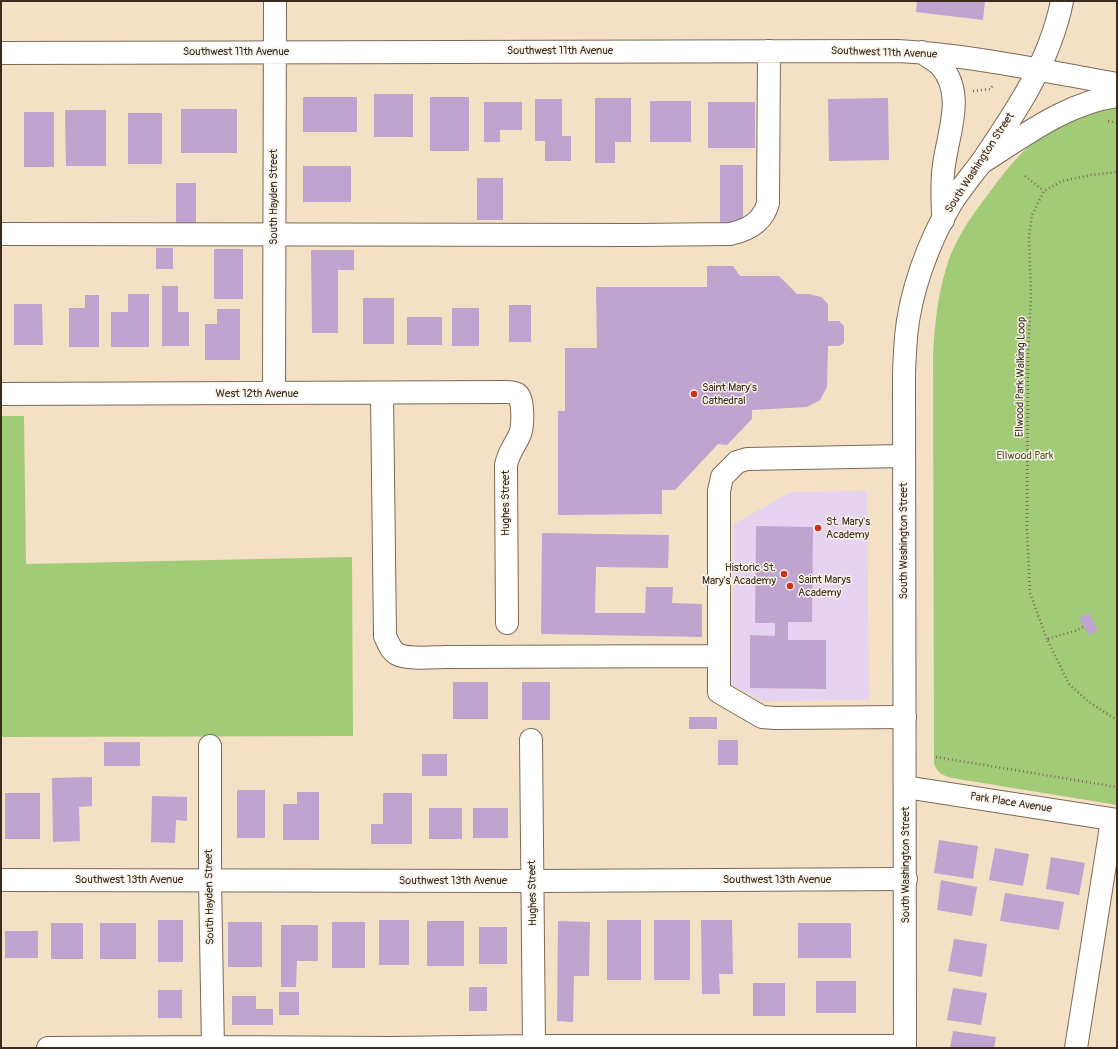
<!DOCTYPE html>
<style>
body{margin:0}
#map{position:relative;width:1118px;height:1049px;overflow:hidden;background:#f4e0c4;font-family:Pangolin,sans-serif}
canvas{display:block}
.frame{position:absolute;inset:0;border:2px solid #3b2a1e;pointer-events:none}
</style>
<div id="map">
<canvas width="1118" height="1049"></canvas>
<div class="frame"></div>
</div>
<script>
const ctx = document.querySelector('canvas').getContext('2d');
ctx.lineJoin = 'round';
function paint(path, color) {
  ctx.fillStyle = color;
  ctx.fill(path, 'evenodd');
}
function strokePath(path, color, width, dash) {
  ctx.strokeStyle = color;
  ctx.lineWidth = width;
  ctx.lineCap = dash ? 'butt' : 'round';
  ctx.setLineDash(dash || []);
  ctx.stroke(path);
}
function drawText(font, color, halo, rows, align = 'center') {
  ctx.font = font + ' Pangolin,sans-serif';
  ctx.lineWidth = 3;
  ctx.setLineDash([]);
  ctx.textBaseline = 'middle';
  ctx.strokeStyle = halo;
  ctx.fillStyle = color;
  for (const [text, x, y, turn = 0] of rows) {
    ctx.save();
    ctx.translate(x, y);
    ctx.rotate((+turn || 0) * Math.PI / 180);
    ctx.textAlign = isNaN(turn) ? turn : align;
    if (halo) ctx.strokeText(text, 0, 0);
    ctx.fillText(text, 0, 0);
    ctx.restore();
  }
}
const built = new Path2D(`
 M867,491L869,700L762,701L732,685L734,524L791,492Z`);
const green = new Path2D(`
 M1117,107V805L952,778C942,775 937,773 934,763L933,355C935,320 938,292 949,259C957,237 972,215 986,197C998,181 1010,164 1025,150C1050,127 1084,111 1117,107Z
 M1,416H24L26,564L352,557L353,736L1,737Z`);
const building = new Path2D(`
 M917,1H985L983,20L916,12Z
 M374,94H413V137H374Z
 M303,97H357V132H303Z
 M430,97H469V151H430Z
 M595,98H631V142H615V163H595Z
 M888,98L889,160L829,161L828,99Z
 M535,99H562V136H571V161H545V141H535Z
 M650,101H691V142H650Z
 M484,102H522V130H500V142H484Z
 M708,102H755V148H708Z
 M181,109H237V153H181Z
 M65,110H106V166H66Z
 M24,112H54V167H24Z
 M128,113H162V164H128Z
 M720,165H743V223H720Z
 M303,166H351V202H303Z
 M477,178H503V220H477Z
 M176,183H196V224H176Z
 M156,248H173V269H156Z
 M214,249H243V299H214Z
 M311,250H354V270H338V333H312Z
 M707,266H733L740,276H779L797,294H809L821,297L828,304V321H839L844,326V343L839,346H828L827,387L820,400L807,407L752,410V419L727,445L718,444L675,490H662V514L558,515V411H565V348H597L596,287H707Z
 M162,286H178V312H189V346H162Z
 M128,294H149V347H111V312H128Z
 M85,295H99V347H69V308H85Z
 M363,298H394V344H363Z
 M14,304H42L43,345H14Z
 M509,305H531V342H509Z
 M452,308H479V346H452Z
 M217,309H240V360H205V324H217Z
 M407,317H442V345H407Z
 M756,526L813,527L812,622H788V640H826V689L750,688V635L775,636V623H755Z
 M542,533L669,535L668,568L596,567L595,613H645L646,587H673L672,603L702,604V637L541,634Z
 M1089,613L1098,631L1088,635L1079,618Z
 M453,682H488V719H453Z
 M522,682H550V720H522Z
 M689,717H717V729H689Z
 M718,740H738V765H718Z
 M104,742H140V766H104Z
 M422,754H447V776H422Z
 M92,777V806L79,807L80,841L53,842L52,778Z
 M237,790H265V838H237Z
 M297,792H319V840H283V804H297Z
 M5,793H40V839H5Z
 M383,793H412V844H371V824H383Z
 M152,796L187,797V821L176,820L175,843L151,842Z
 M429,808H462V839H429Z
 M473,808H508V838H473Z
 M939,840L978,846L973,879L934,873Z
 M995,848L1029,854L1023,886L989,880Z
 M1051,857L1085,863L1079,895L1046,889Z
 M941,880L977,887L972,916L937,910Z
 M1005,893L1064,902L1059,930L1000,921Z
 M158,920H183V962H158Z
 M379,920H409V965H379Z
 M607,920H641V980H607Z
 M654,920H690V980H654Z
 M701,920H732L733,974H719L720,994H702Z
 M427,921H464V966H427Z
 M558,921L590,922L589,976H574L573,1022L557,1021Z
 M228,922H262V967H228Z
 M332,922H365V968H332Z
 M51,923H83V959H51Z
 M100,923H136V959H100Z
 M798,923H851V958H798Z
 M281,925H318V961H297L296,987H281Z
 M479,927H507V964H479Z
 M5,931H38V958H5Z
 M954,939L987,944L982,977L948,971Z
 M816,981H856V1013H816Z
 M753,983H785V1016H753Z
 M469,987H487V1011H469Z
 M953,988L987,993L981,1025L947,1020Z
 M158,990H182V1018H158Z
 M279,992H299V1015H279Z
 M232,996H256V1009H273V1025H232Z
 M953,1031L996,1037L994,1048H950Z`);
const path = new Path2D(`
 M973,91L991,89L993,84
 M1108,121L1117,123
 M1025,176L1044,191
 M1083,627L1075,631L1047,639L1069,684L1089,702L1117,720
 M1047,639L1030,593L1027,530L1028,351L1031,297L1029,236L1032,215L1044,191L1062,181L1091,175L1117,172
 M936,757L1117,787`);
const minor = new Path2D(`
 M922,52C928,57 935,60 940,65C966,93 948,133 944,165C941,183 943,202 943,220
 M1,53L898,51C972,55 1044,71 1117,84
 M981,163C1024,136 1066,103 1117,96
 M1,234L636,235L730,234C749,230 763,222 768,203L769,51
 M274,393L275,1
 M1,394L505,392C509,392 514,392 517,394C524,398 523,427 520,434C515,446 509,451 506,465L507,623
 M382,394L385,636C388,642 390,650 397,654C408,660 434,657 447,657L719,656
 M904,456L747,459L737,462L722,477L719,491V692L762,717L775,718L905,717
 M531,740L534,1046
 M210,746V880L213,1048
 M905,787L1117,820
 M1,880L533,881L906,879
 M48,1048L213,1047L392,1048L534,1046H905
 M1076,1048L1112,820`);
const major = new Path2D(`
 M905,1048L904,379C904,365 905,351 906,337C910,291 929,241 952,202C961,188 971,176 981,163C1015,113 1050,62 1062,1`);
const markers = [
 [694,394,4,"#c8321e"],
 [818,528,4,"#c8321e"],
 [784,574,4,"#c8321e"],
 [790,586,4,"#c8321e"]
];
const streetNames = [
 ["Southwest 11th Avenue",560,51],
 ["Southwest 11th Avenue",236,52],
 ["Southwest 11th Avenue",884,53,2],
 ["South Washington Street",980,163,-57],
 ["South Hayden Street",274,197,-90],
 ["Ellwood Park Walking Loop",1021,377,-89],
 ["West 12th Avenue",257,394],
 ["Hughes Street",506,503,-90],
 ["South Washington Street",904,541,-90],
 ["Park Place Avenue",1011,803,9],
 ["South Washington Street",906,865,-90],
 ["Southwest 13th Avenue",129,880],
 ["Southwest 13th Avenue",777,880],
 ["Southwest 13th Avenue",453,881],
 ["Hughes Street",533,893,-91],
 ["South Hayden Street",210,897,-91]
];
const poiNames = [
 ["Saint Mary's",702,388],
 ["Cathedral",702,401],
 ["St. Mary's",826,522],
 ["Academy",826,535],
 ["Historic St.",776,568,"right"],
 ["Mary's Academy",776,581,"right"],
 ["Saint Marys",798,580],
 ["Academy",798,593]
];
const parkNames = [
 ["Ellwood Park",1025,456]
];
paint(built, '#e5d3f1');
paint(green, '#a1cb77');
paint(building, '#bea4cf');
strokePath(minor, '#7c6a58', 24);
strokePath(major, '#7c6a58', 24);
strokePath(path, '#7c6a58', 2.5, [1, 3]);
strokePath(minor, '#fff', 22);
strokePath(major, '#fff', 22);
for (const [x, y, r, color] of markers) {
  const dot = new Path2D();
  dot.arc(x, y, r, 0, 2 * Math.PI);
  ctx.fillStyle = color;
  ctx.fill(dot);
  strokePath(dot, '#f7f3e8', 1.5);
}
drawText('11px', '#3b2a1e', '#f7f3e8', streetNames);
drawText('11px', '#3b2a1e', '#f7f3e8', poiNames, 'left');
drawText('11px', '#545234', '#f7f3e8', parkNames);
</script>
